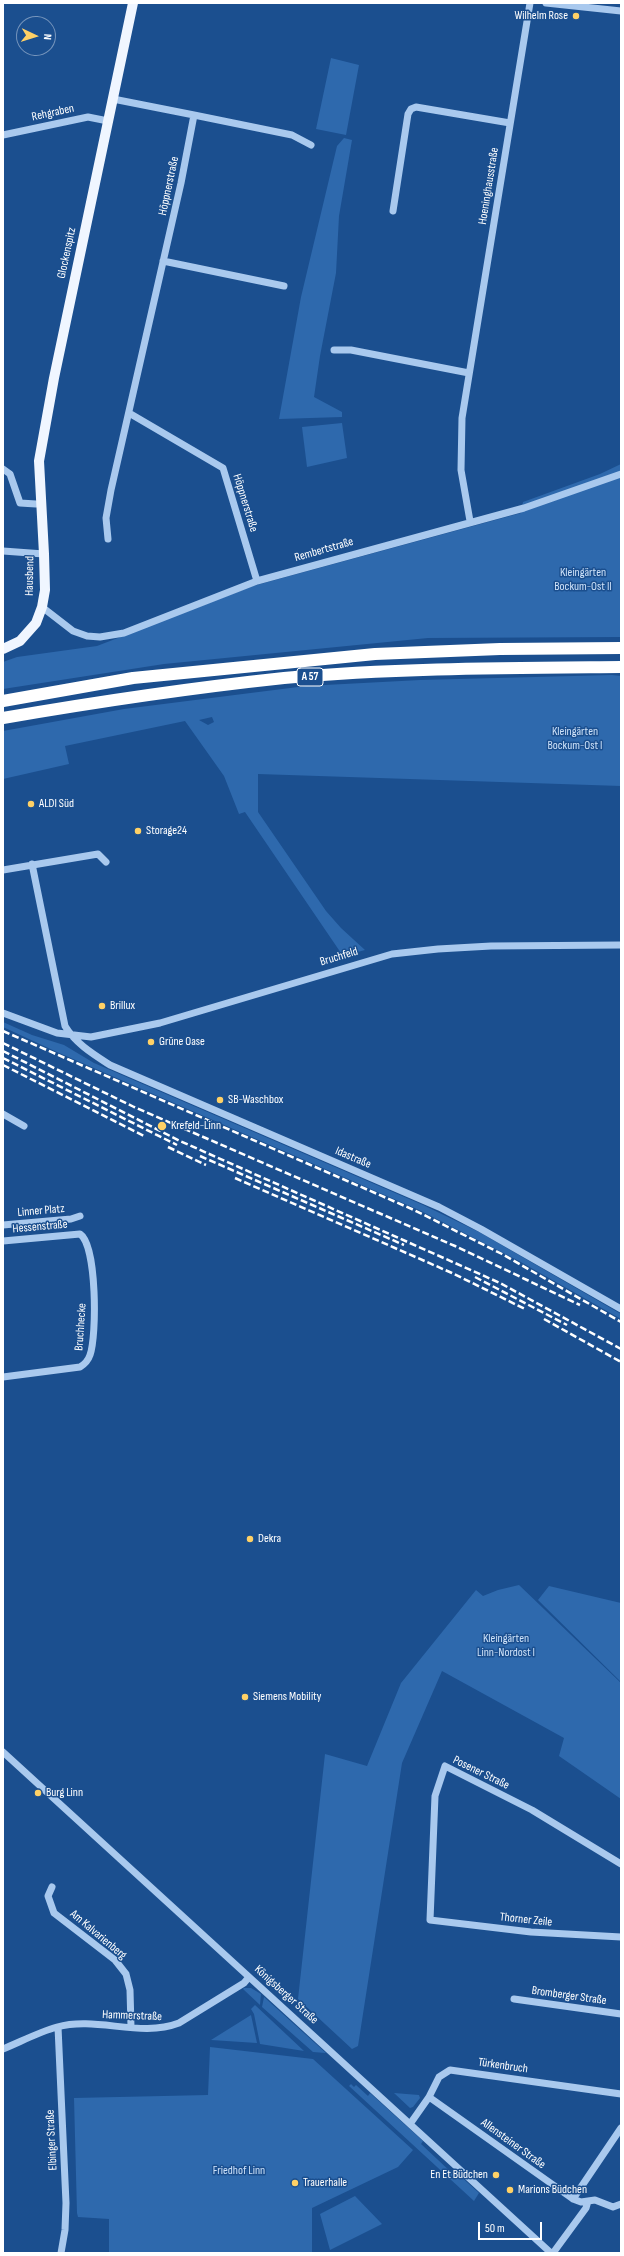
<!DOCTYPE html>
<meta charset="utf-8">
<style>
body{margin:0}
#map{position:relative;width:624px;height:2256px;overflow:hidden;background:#1b4f8f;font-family:"Sofia Sans Condensed",sans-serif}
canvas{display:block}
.frame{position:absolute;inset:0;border:4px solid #fff;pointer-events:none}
.north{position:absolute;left:16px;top:16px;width:40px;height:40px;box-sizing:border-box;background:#1b4f8f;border:1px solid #7695bc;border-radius:50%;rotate:94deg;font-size:11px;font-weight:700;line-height:16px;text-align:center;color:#fff}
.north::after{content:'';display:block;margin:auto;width:14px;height:18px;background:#ffd166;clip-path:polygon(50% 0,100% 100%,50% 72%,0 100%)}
.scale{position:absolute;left:478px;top:2222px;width:64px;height:18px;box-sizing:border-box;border:2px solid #fff;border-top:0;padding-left:5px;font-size:12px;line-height:14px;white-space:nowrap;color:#fff;-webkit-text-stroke:3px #1b4f8f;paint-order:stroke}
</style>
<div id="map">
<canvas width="624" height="2256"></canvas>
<div class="frame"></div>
<div class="north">N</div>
<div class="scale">50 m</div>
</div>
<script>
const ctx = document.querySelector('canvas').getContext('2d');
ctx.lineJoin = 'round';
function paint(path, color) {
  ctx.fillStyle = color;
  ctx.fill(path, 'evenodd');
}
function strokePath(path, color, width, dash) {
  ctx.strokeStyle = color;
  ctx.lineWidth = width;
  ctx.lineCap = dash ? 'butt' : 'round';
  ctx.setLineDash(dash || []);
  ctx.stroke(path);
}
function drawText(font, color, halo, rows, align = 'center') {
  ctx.font = font + ' "Sofia Sans Condensed",sans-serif';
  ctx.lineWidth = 3;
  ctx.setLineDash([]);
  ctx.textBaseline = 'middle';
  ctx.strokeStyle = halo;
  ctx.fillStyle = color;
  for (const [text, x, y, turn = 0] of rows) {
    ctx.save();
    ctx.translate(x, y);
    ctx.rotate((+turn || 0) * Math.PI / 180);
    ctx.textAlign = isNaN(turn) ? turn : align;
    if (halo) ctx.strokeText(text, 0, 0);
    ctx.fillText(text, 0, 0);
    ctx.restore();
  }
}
const green = new Path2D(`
 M331,58L359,65L346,135L316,129Z
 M344,138L352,140L339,216L336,273L320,356L314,397L342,412V417L279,419L301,297L337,146Z
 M342,423L347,458L307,467L302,427Z
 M621,464V637L428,638L164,664L3,689V662L17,657L97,646L253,586L521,513L523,502L600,474Z
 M612,675L621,676V786L258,774V812L326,911L341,928L365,950L343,956L245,812L239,814L224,776L185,721L65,746L69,764L3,779V731L124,709L306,686L420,680ZM212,717L214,722L208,725L199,720Z
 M3,1022L32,1035L64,1045L94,1063L423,1205L479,1232L621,1314V1319L519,1261L419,1210L57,1052L3,1027Z
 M519,1585L621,1683V1799L559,1756L564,1738L442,1671L402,1763L358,2046L352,2049L298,1999L325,1754L367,1766L401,1683L476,1590L483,1596L498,1590Z
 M549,1586L621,1603V1682L538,1600Z
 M244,1988H251L261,1994L260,2005L243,1989Z
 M264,1997L326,2053L313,2052L262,2007Z
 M255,2005L304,2051L260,2044L254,2014L251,2009Z
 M251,2015L257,2043L211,2040Z
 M210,2047L313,2059L413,2150L398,2167L312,2208V2252L109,2253V2219L78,2217L77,2213L74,2098L208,2095Z
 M351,2084L354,2087L356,2085L368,2096L370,2093L423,2141L421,2144L453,2174H458L479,2193L474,2201L349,2086Z
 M394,2093L419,2095L420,2098L413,2107L410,2108Z
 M355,2196L382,2224L330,2250L320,2214Z`);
const minor = new Path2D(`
 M546,3L621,11
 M194,115L292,135L311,145
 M3,135L88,117L108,121
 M393,211L408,114L411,109L416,107L510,123
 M163,261L284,286
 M334,350H351L469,373
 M129,413L223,468L257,581
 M3,469L10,474L20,503L36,504
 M470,521L461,470L462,418L530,3
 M108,539L106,518L111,490L181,183L194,115L113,99
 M3,551L44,554
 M42,607L73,631L87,636L100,637L124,633L257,581L524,508L621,474
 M32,864L65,1026C75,1043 93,1054 110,1065L439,1207L481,1229L621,1309
 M3,870L98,854L106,862
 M3,1013L57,1033L91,1037L160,1023L392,954L438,949L491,946L621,945
 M3,1114L24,1126
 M3,1225L71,1219L80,1216
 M3,1241L80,1234C97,1245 97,1336 90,1355C88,1361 85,1364 80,1367L3,1377
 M3,1752L551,2253
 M621,1864L532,1810L445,1766L435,1796L430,1920L531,1932L621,1937
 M52,1887L48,1896L54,1913L115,1960L126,1974L130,1990L131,2027
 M514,1999L621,2014
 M58,2027L66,2203L65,2230L61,2253
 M3,2049C20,2042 39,2032 57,2027C97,2016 140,2038 179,2023L244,1983L249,1977
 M429,2097L573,2199L581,2202L595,2200L613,2207L621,2204
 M410,2124L429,2097L439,2077L450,2070L621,2094
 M573,2199L621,2128
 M553,2253L586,2208L588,2201`);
const major = new Path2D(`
 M3,649L20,641L36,623L42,607L45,590L44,554L39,461L54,378L133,3`);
const highway = new Path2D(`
 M3,701L133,678L375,654L500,649L621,648
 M3,718C96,702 190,688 284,678C396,668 509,668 621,667`);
const rail = new Path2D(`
 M3,1031L414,1210L502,1254L621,1322
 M3,1043L134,1107L455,1246L580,1305
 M3,1051L180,1141L500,1283L621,1349
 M3,1058L177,1145
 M3,1065L144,1136
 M168,1147L206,1165
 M200,1156L404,1245
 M235,1178L452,1273L525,1309
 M475,1277L567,1325
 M544,1319L621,1362`);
const markers = [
 [576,16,4,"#ffd166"],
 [31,804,4,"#ffd166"],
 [138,831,4,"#ffd166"],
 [102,1006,4,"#ffd166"],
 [151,1042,4,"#ffd166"],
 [220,1100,4,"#ffd166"],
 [162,1126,5,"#ffd166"],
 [250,1539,4,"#ffd166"],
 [245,1697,4,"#ffd166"],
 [38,1793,4,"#ffd166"],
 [496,2175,4,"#ffd166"],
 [295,2183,4,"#ffd166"],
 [510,2190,4,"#ffd166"]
];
const shields = [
 [310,677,26]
];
const shieldNames = [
 ["A 57",310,677]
];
const poiNames = [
 ["Wilhelm Rose",568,16,"right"],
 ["ALDI Süd",39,804],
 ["Storage24",146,831],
 ["Brillux",110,1006],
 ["Grüne Oase",159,1042],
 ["SB-Waschbox",228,1100],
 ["Krefeld-Linn",171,1126],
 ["Dekra",258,1539],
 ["Siemens Mobility",253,1697],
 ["Burg Linn",46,1793],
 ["En Et Büdchen",488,2175,"right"],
 ["Trauerhalle",303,2183],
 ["Marions Büdchen",518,2190]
];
const streetNames = [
 ["Rehgraben",53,113,-12],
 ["Höppnerstraße",169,186,-78],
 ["Hoeninghausstraße",489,186,-81],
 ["Glockenspitz",67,253,-78],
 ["Höppnerstraße",245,503,73],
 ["Rembertstraße",324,550,-16],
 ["Hausbend",30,576,-89],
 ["Bruchfeld",339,957,-17],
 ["Idastraße",353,1158,23],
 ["Linner Platz",41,1211,-5],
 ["Hessenstraße",40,1227,-5],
 ["Bruchhecke",81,1327,-86],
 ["Posener Straße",481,1773,26],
 ["Thorner Zeile",526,1920,6],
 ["Am Kalvarienberg",98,1935,40],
 ["Königsberger Straße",286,1995,42],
 ["Bromberger Straße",569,1996,8],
 ["Hammerstraße",132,2016,2],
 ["Türkenbruch",503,2066,8],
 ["Elbinger Straße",52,2140,-93],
 ["Allensteiner Straße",513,2144,36]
];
const parkNames = [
 ["Kleingärten",583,573],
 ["Bockum-Ost II",583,587],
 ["Kleingärten",575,732],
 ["Bockum-Ost I",575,746],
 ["Kleingärten",506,1639],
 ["Linn-Nordost I",506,1653],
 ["Friedhof Linn",239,2171]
];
paint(green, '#2e69ad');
strokePath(minor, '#a9c9ee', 7);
strokePath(major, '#f0f6ff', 10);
strokePath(highway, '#fff', 12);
strokePath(rail, '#fff', 2.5, [7, 3]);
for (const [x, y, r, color] of markers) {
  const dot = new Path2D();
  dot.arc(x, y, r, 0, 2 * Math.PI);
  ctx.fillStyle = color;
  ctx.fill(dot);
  strokePath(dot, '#1b4f8f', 1.5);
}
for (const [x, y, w] of shields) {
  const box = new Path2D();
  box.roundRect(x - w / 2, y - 9, w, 18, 3);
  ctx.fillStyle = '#1b4f8f';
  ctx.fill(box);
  strokePath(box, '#fff', 1);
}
drawText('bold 11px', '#fff', null, shieldNames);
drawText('12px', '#fff', '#1b4f8f', poiNames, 'left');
drawText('12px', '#fff', '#1b4f8f', streetNames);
drawText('12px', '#cfe3fa', '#1b4f8f', parkNames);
</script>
